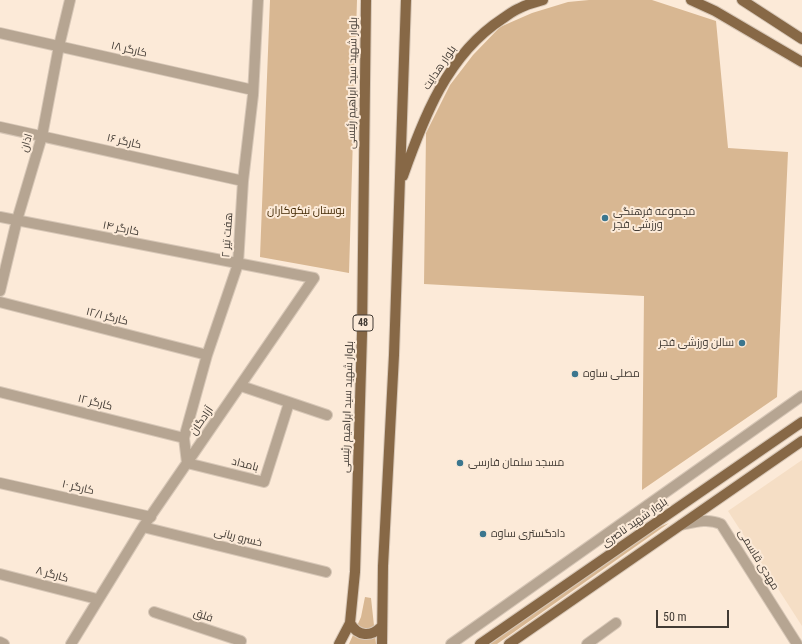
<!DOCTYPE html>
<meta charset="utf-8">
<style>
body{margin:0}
#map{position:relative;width:802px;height:644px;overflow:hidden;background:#fcead8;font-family:"Roboto Condensed",sans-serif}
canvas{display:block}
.scale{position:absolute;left:656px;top:610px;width:73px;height:18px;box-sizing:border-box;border:2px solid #423b34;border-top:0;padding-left:5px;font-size:12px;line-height:14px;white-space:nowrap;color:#423b34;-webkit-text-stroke:3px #fcead8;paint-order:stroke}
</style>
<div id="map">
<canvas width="802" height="644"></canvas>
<div class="scale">50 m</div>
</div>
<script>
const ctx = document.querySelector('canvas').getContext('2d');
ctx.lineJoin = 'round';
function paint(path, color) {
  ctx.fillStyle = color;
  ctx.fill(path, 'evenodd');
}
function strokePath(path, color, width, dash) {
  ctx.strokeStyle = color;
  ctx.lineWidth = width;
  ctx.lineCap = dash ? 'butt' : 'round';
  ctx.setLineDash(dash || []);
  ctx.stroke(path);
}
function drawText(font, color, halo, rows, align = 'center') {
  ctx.font = font + ' "Roboto Condensed",Cairo,sans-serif';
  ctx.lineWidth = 4;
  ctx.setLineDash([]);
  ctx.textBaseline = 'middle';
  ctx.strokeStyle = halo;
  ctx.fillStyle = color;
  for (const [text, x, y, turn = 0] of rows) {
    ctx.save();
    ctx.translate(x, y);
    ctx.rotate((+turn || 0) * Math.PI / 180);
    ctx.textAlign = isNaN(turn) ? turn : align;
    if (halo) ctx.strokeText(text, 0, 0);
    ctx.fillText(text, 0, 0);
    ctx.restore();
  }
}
const built = new Path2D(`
 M802,460V626L728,511Z`);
const green = new Path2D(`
 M270,0H357L349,273L260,257Z
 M589,0H652L716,21L728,148L788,152L777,397L642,490L644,296L424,284L426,133L450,85L473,55L500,27L532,13L568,2Z
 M669,523L497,644H490L652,530Z
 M365,597L371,598L376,644H349L361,617Z`);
const minor = new Path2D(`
 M0,33L253,90
 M0,127L243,181
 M0,217L314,278L143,527L71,644
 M0,291L17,220L42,136L59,46L70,0
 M0,302L207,355
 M241,386L327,415
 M0,392L184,438
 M187,463L184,438L207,355L238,264L243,181L253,95L258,0
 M187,463L264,482L289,403
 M0,483L151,517
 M681,525C695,522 708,518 721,524L797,644
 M143,527L326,572
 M0,574L97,599
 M154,612L241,641L240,644
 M0,642L4,644
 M451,644L802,396
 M587,644L616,623`);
const major = new Path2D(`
 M691,0L715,11L802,62
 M742,0L802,39
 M403,176C424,117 447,55 502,19C508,15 514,10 520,8C527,4 536,2 543,0
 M350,623C358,637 371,637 381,627
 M339,644L350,623L355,572L362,334L366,0
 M382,644L383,566L394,355L406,0
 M480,644L802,422
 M509,644L802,441`);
const markers = [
 [605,218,4,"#3b768e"],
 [742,343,4,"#3b768e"],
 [575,374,4,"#3b768e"],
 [460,463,4,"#3b768e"],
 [483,534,4,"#3b768e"]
];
const shields = [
 [363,323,20]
];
const shieldNames = [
 ["48",363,323]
];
const streetNames = [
 ["کارگر ۱۸",129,50,13],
 ["بلوار هدایت",440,68,-56],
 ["بلوار شهید سید ابراهیم رئیسی",353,83,-89],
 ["کارگر ۱۶",124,142,13],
 ["اذان",27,143,-74],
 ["کارگر ۱۴",121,229,11],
 ["هفت تیر ۲",228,235,-86],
 ["کارگر ۱۲/۱",107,317,14],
 ["کارگر ۱۲",95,403,14],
 ["بلوار شهید سید ابراهیم رئیسی",348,407,-88],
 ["آزادگان",202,421,-55],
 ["بامداد",245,465,14],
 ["کارگر ۱۰",78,488,13],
 ["بلوار شهید ناصری",635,523,-35],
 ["خسرو ربانی",238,538,14],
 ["مهدی قاسمی",758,560,59],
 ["کارگر ۸",52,575,15],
 ["فلق",203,616,18]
];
const parkNames = [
 ["بوستان نیکوکاران",306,211]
];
const poiNames = [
 ["مجموعه فرهنگی",613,212],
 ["ورزشی فجر",613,225],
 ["سالن ورزشی فجر",734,343,"right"],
 ["مصلی ساوه",583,374],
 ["مسجد سلمان فارسی",468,463],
 ["دادگستری ساوه",491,534]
];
paint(built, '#f5dec5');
paint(green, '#d8b792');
strokePath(minor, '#d7c7b7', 12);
strokePath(major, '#d7c7b7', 12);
strokePath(minor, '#b6a592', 10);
strokePath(major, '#876846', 10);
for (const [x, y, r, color] of markers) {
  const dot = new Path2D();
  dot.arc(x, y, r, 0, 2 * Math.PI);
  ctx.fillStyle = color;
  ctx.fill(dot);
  strokePath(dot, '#fcead8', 1.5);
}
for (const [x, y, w] of shields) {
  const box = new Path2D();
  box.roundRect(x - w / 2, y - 8, w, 16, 3);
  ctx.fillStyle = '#fcead8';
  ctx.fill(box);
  strokePath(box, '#423b34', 1);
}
drawText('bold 10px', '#423b34', null, shieldNames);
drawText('11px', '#423b34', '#fcead8', streetNames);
drawText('11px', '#452b06', '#fcead8', parkNames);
drawText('11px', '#423b34', '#fcead8', poiNames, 'left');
</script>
